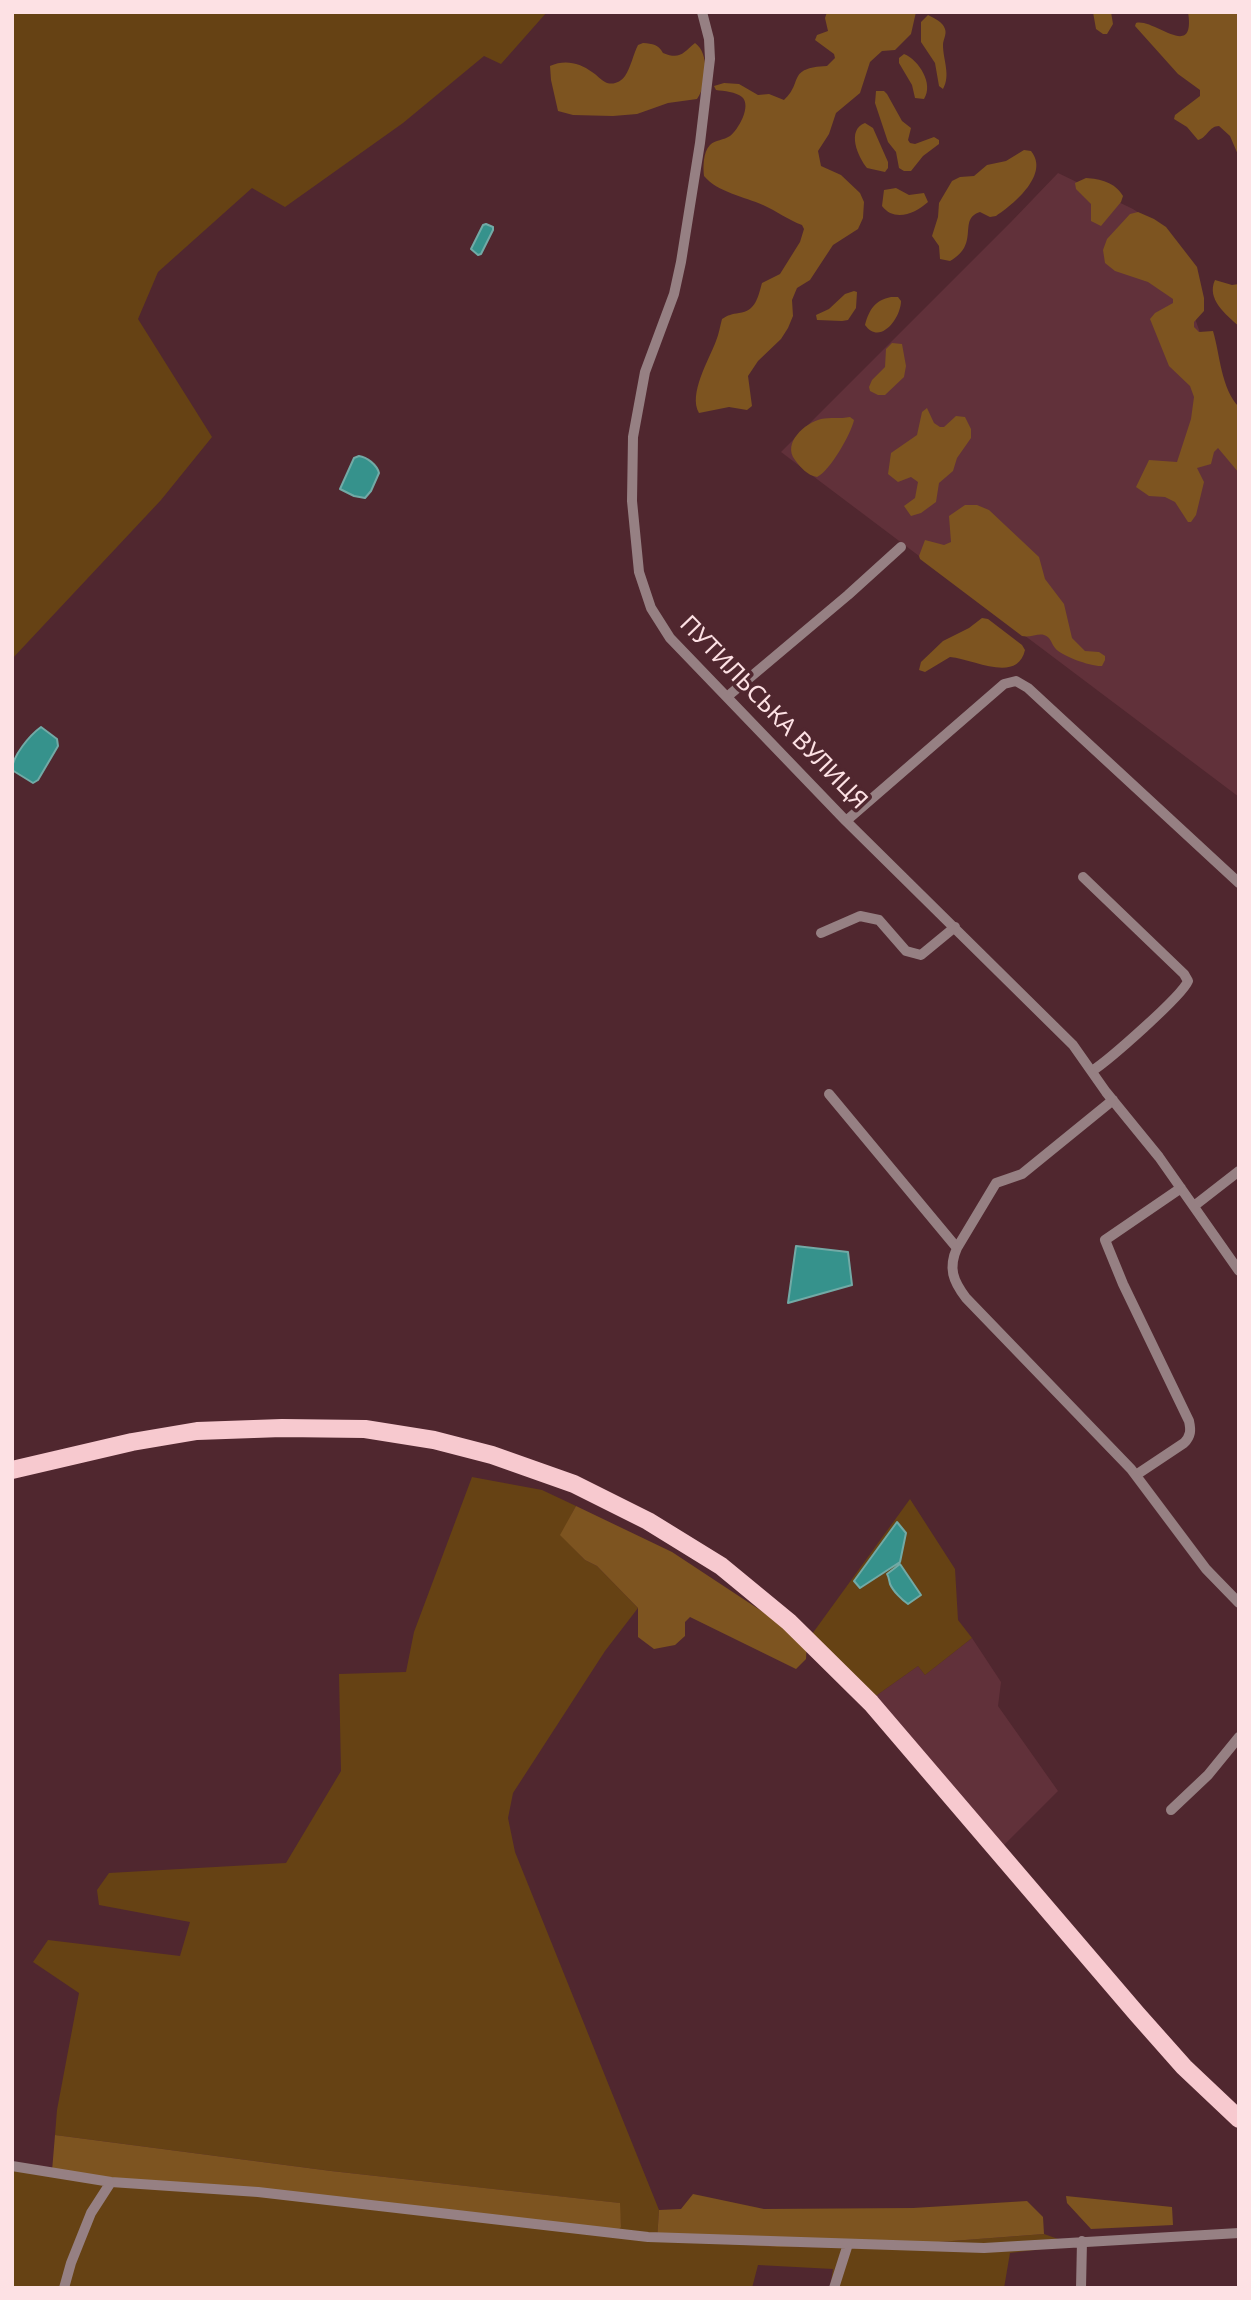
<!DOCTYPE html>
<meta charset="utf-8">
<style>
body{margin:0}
#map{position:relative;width:1251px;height:2300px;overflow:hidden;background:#50272f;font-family:"Noto Sans",sans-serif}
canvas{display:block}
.frame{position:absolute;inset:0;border:14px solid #fde1e4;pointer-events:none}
</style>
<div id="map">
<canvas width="1251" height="2300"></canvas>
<div class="frame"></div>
</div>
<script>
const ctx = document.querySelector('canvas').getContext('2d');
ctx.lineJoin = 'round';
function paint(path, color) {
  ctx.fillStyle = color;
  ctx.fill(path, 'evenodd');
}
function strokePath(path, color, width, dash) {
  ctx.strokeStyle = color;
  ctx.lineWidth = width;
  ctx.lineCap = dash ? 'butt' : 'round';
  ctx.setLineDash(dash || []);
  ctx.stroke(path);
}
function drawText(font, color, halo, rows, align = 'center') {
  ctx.font = font + ' "Noto Sans",sans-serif';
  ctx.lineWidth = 7;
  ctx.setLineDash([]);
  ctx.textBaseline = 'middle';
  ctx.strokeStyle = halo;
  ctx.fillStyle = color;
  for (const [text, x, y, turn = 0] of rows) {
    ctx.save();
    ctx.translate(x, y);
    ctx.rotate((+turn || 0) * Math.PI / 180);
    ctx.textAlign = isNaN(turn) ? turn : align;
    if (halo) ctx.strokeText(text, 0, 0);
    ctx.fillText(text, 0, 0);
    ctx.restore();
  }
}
const built = new Path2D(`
 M1058,173L1133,209L1160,227L1186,293L1210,361L1239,455V797L781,452L1011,222Z
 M972,1638L1001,1682L998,1706L1058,1791L1001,1848L870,1700L918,1666L925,1675Z`);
const green = new Path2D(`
 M12,12H547L501,64L484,56L403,123L285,207L252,188L158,272L138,319L212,437L161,500L12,659Z
 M472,1477L542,1490L576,1506L561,1535L585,1560L597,1566L638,1608L605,1651L513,1793L508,1818L515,1852L659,2210L657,2240L777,2247L860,2248L1044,2234L1075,2245L1010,2253L1004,2288H830L833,2269L758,2265L752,2288H12V2166L621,2227L619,2203L331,2171L55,2135L57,2110L79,1993L33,1962L48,1940L180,1956L190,1922L99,1905L97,1890L109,1873L286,1863L341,1771L339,1674L406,1672L414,1632Z
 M910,1499L955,1569L958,1620L972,1638L925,1675L918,1666L870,1700L807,1641Z`);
const forest = new Path2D(`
 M827,12H916L911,34L895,50L882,51L870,62L860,93L836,113L829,134L818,151L821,166L841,175L860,193L864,202L863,218L858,229L833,245L810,280L797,288L792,300L793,316L788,328L781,339L758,361L748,376L752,406L747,410L729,407L699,413C688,394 709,360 716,341C719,334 720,326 722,319C728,315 732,314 739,313C756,311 758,297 762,283L780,274L800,242L804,229L802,225C788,220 777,211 763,205C745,197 717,192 704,176C703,167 703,152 710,145C715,140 724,140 730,136C738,130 752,106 742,97C736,92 724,91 716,90L714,86L724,83L739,84L758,95L769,94L784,100C804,82 786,68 827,66L835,58L834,54L815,40L817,35L828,31L825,18Z
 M1093,12H1111L1113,24L1107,34H1103L1096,29Z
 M1188,12H1239V157L1230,136L1219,126C1209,126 1207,138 1198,140L1187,127L1174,119L1175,115L1200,96V90L1178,74L1135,26L1136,23C1154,18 1196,62 1188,12Z
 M928,15C934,18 943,22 945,29C947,34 943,40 943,45C943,60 951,75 943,89L939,86L935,63L921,42V22Z
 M643,43C653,44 658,44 663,53C680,60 683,53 695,43C710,53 707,86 697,99L668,103L637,114L613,116L573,115L558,111L551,80L550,66C565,59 580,63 592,72C597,75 601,80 605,82C612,86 621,82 625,76C631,67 633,55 638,45Z
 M904,54C919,60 934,84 924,99L915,98L912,85L899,63V58Z
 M876,91H884L887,94L902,121L911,128L908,140L910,143L915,144L934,137L939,140V144L923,156L911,171H904L899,168L896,152L888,142L875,103Z
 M865,123L873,128L888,162V168L885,172L867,168C858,157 846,130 865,123Z
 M1024,150L1031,151C1050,174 1014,204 996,216L990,217L980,212C957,219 981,244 950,261L940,259L939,246L932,236L938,217L939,203L952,181L960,177L974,176L987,165L1006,161Z
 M1086,178C1100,179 1115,182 1123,196L1121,202L1101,226L1091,221V204L1076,189L1075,183Z
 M896,188L909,195L924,193L928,202C915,214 894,222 882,206L884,190Z
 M1138,212L1154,219L1166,227L1197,267L1204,298V311L1194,322V327L1199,332L1213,331C1220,354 1221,389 1239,407V473L1218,448L1214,452L1211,464L1197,468L1204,482L1196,515L1191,522H1188L1175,502L1165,497L1149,496L1136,487L1149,460L1177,462L1191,419L1194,397L1190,386L1169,366L1150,319L1155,313L1173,303V299L1148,282L1115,271L1105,263L1103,250L1107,239L1130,214Z
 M1215,280L1232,285L1239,284V326C1226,315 1206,299 1215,280Z
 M854,291L857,292L856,308L848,320L842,321L817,320L816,315L829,309L845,294Z
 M891,297H898L901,301C901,318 880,346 865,325C869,310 875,300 891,297Z
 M892,343L902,344L906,366L904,377L885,395H878L870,391L869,387L872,380L885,367L886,349Z
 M927,408L934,423L940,427H944L956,416L965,417L971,429V438L957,458L953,471L939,483L936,502L921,513L911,516L904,506L915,498L918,482L911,477L898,482L888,474L891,453L917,435L922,412Z
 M850,417L854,420C851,434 830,471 817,477C807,475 801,468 795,460C782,443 805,423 821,419C830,417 840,419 850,417Z
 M965,505H977L989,510L1039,557L1045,579L1064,604L1072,638L1085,651L1099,652L1105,656V660L1102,666C1092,667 1061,656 1055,648C1051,643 1051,637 1044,635C1038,633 1030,638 1022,636L920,559L919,556L925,540L944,545L951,542L949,516Z
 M982,618L988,619L1022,645L1025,650C1017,684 974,659 950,657L925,672L919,670L921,662L943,641L969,628Z
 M576,1506L672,1552L807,1641L806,1659L796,1669L690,1617L685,1622V1636L675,1645L654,1649L638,1637V1608L597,1566L585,1560L560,1535Z
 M55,2135L331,2171L620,2203L621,2227L612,2237L52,2171Z
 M693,2194L764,2209L913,2208L1027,2201L1043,2217L1044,2234L860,2248L777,2247L657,2240L659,2210L681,2209Z
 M1066,2196L1172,2207L1173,2225L1091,2229L1067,2203Z`);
const water = new Path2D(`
 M486,224L493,227V230L481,254L478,255L471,249L483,225Z
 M359,456C367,457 377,465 379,473L371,491L365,498L354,496L340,489L354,458Z
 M41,727L57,739L58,746L38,780L33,783L12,770C12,756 30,735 41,727Z
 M796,1246L848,1252L852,1285L788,1303Z
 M897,1522L906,1533L900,1562L860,1588L854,1581Z
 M900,1564L921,1595L908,1604C902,1600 893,1591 890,1584C889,1580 889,1577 887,1574Z`);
const street = new Path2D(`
 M702,12L709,39L710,59L700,143L681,262L674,294L645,372L633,437L632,501L639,572L651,608L670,638L846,821L1073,1045L1106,1092L1159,1157L1239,1271
 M728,696L848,595L901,547
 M846,821L1004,684L1016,681L1028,688L1239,883
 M1083,877L1184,974L1188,981C1182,996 1109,1060 1092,1071
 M821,933L860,916L879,920L906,951L921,955L955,927
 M829,1094L957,1248C948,1268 953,1281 966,1298L1131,1469L1206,1569L1239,1603
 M1194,1206L1239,1171
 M957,1248L996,1183L1022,1174L1113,1100
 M1136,1475L1184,1443C1191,1436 1191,1430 1189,1421L1123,1284L1105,1240L1181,1188
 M1171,1810L1208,1775L1239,1737
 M12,2166L111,2182L258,2192L648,2237L984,2248L1239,2233
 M64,2288L71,2263L91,2213L111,2182
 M834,2288L848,2244
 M1081,2288L1082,2241`);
const primary = new Path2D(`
 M12,1470L132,1442L197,1431L282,1428L365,1429L434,1440L492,1455L574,1484L648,1521L721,1566L789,1622L871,1703L1137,2014L1184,2067L1239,2119`);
const streetNames = [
 ["ПУТИЛЬСЬКА ВУЛИЦЯ",773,713,46]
];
paint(built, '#61313a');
paint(green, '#664214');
paint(forest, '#7d5420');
paint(water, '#36928c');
strokePath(water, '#72aaa6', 2);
strokePath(street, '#968083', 10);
strokePath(primary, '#f7c9cf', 18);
drawText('24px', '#fde1e4', '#50272f', streetNames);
</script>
